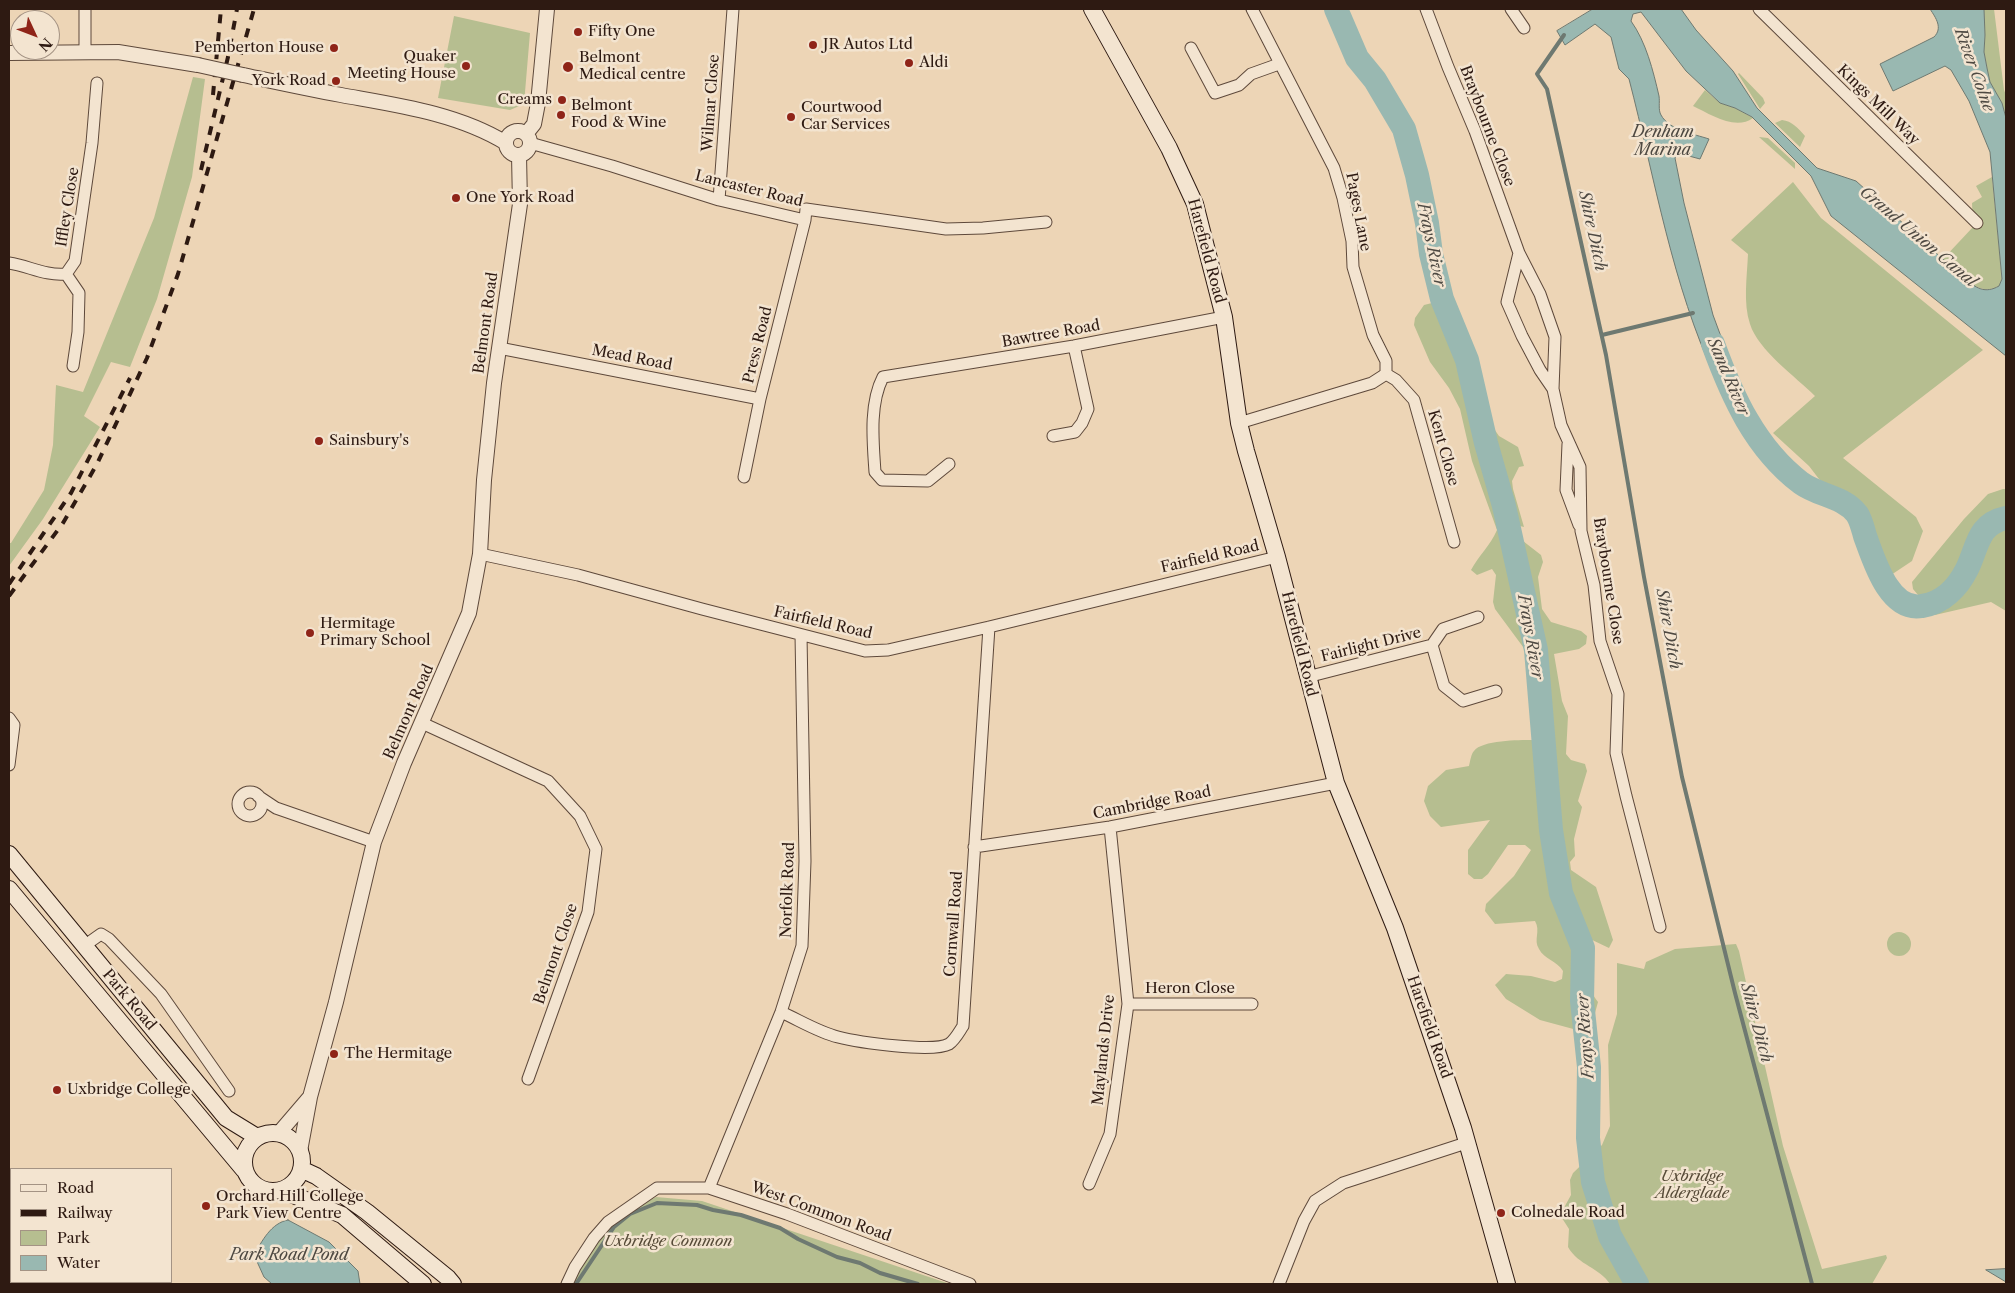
<!DOCTYPE html>
<style>
body{margin:0}
#map{position:relative;width:2015px;height:1293px;overflow:hidden;background:#edd5b6;font-family:"Libre Caslon Text",serif}
canvas{display:block}
.frame{position:absolute;inset:0;border:10px solid #2e1a12;pointer-events:none}
.legend{position:absolute;left:10px;top:1168px;width:162px;height:115px;box-sizing:border-box;background:#f3e4d0;border:1px solid #a49384;margin:0;padding:6px 9px;list-style:none;font-size:15px;color:#2e1a12}
.legend li{display:flex;align-items:center;gap:10px;height:25px}
.legend b{width:25px;border:1px solid #a49384}
.north{position:absolute;left:10px;top:10px;width:50px;height:50px;box-sizing:border-box;background:#f3e4d0;border:1px solid #a49384;border-radius:50%;rotate:133deg;font-size:14px;font-weight:700;line-height:20px;text-align:center;color:#2e1a12}
.north::after{content:'';display:block;margin:auto;width:18px;height:22px;background:#8f2418;clip-path:polygon(50% 0,100% 100%,50% 72%,0 100%)}
</style>
<div id="map">
<canvas width="2015" height="1293"></canvas>
<div class="frame"></div>
<ul class="legend">
<li><b style="height:6px;background:#f3e4d0"></b>Road</li>
<li><b style="height:6px;background:#2e1a12"></b>Railway</li>
<li><b style="height:14px;background:#b6be90"></b>Park</li>
<li><b style="height:14px;background:#99b8b1"></b>Water</li>
</ul>
<div class="north">N</div>
</div>
<script>
const ctx = document.querySelector('canvas').getContext('2d');
ctx.lineJoin = 'round';
function paint(path, color) {
  ctx.fillStyle = color;
  ctx.fill(path, 'evenodd');
}
function strokePath(path, color, width, dash) {
  ctx.strokeStyle = color;
  ctx.lineWidth = width;
  ctx.lineCap = dash ? 'butt' : 'round';
  ctx.setLineDash(dash || []);
  ctx.stroke(path);
}
function drawText(font, color, halo, rows, align = 'center') {
  ctx.font = font + ' "Libre Caslon Text",serif';
  ctx.lineWidth = 5;
  ctx.setLineDash([]);
  ctx.textBaseline = 'middle';
  ctx.strokeStyle = halo;
  ctx.fillStyle = color;
  for (const [text, x, y, turn = 0] of rows) {
    ctx.save();
    ctx.translate(x, y);
    ctx.rotate((+turn || 0) * Math.PI / 180);
    ctx.textAlign = isNaN(turn) ? turn : align;
    if (halo) ctx.strokeText(text, 0, 0);
    ctx.fillText(text, 0, 0);
    ctx.restore();
  }
}
const green = new Path2D(`
 M1984,9H1994L2004,90L2006,95V118L2002,103L1990,82L1987,68L1984,52L1985,35Z
 M454,16L530,33L524,104L510,110L438,98Z
 M1739,73L1763,98L1765,103L1760,109L1738,74Z
 M193,77L205,79L192,177L157,299L130,367L111,362L84,416L100,427L43,519L9,566V543H11L44,490L53,445L56,385L83,392L154,218Z
 M1705,90L1720,103L1735,108L1753,118C1735,131 1710,114 1693,106Z
 M1782,120C1792,121 1798,128 1805,136L1800,147L1775,123Z
 M1759,137L1768,138L1795,163V169Z
 M1992,177L2002,279L1999,286C1977,298 1958,273 1943,259L1973,227L1972,203L1982,197L1976,186Z
 M1793,182L1821,218L1983,350L1843,458L1916,517L1923,531L1912,561L1885,579H1877L1869,548L1871,533L1867,518L1819,479L1809,466L1773,433L1815,396C1796,377 1758,350 1750,324C1743,303 1747,277 1748,254L1731,240Z
 M1432,303L1452,313L1458,327L1462,358L1490,423L1499,436L1518,447L1524,466L1519,467L1512,481L1513,489L1524,527L1520,526L1523,541L1541,555L1543,562L1538,577L1542,609L1551,622L1581,631L1587,636L1586,644L1579,649L1554,654L1562,701L1568,716L1566,754L1571,760L1585,764L1587,771L1578,801L1582,807L1574,839L1575,856L1570,862L1571,870L1596,887L1613,940L1609,948L1588,938C1585,942 1580,947 1578,951C1574,964 1590,991 1598,1002L1592,1024L1577,1030L1540,1020L1506,999L1495,985L1506,974L1531,976L1555,982L1562,979L1563,971C1557,961 1544,959 1539,949C1533,940 1541,931 1535,921L1495,924L1485,911L1486,904L1514,876L1531,850L1525,845H1508L1488,874L1482,879H1474L1468,874V850L1490,820L1441,827L1430,816L1424,801L1428,786L1446,770L1469,766C1470,762 1471,754 1474,751C1482,740 1519,740 1532,740L1538,694L1529,655L1495,609L1493,602L1496,575L1492,569L1477,575L1471,570C1479,555 1490,546 1497,530L1472,461L1460,409L1449,388L1430,362L1414,325L1415,318L1424,305Z
 M2003,489H2006V611L1991,602L1935,615L1913,589L1912,582L1964,519L1988,494Z
 M1887 944a12 12 0 1 1 24 0a12 12 0 1 1-24 0Z
 M1736,944L1739,951L1783,1146L1822,1269L1886,1255L1887,1258L1872,1284H1610C1600,1268 1578,1265 1568,1247L1569,1229L1560,1215L1571,1195L1570,1180L1573,1173L1602,1145L1610,1126L1608,1045L1617,1014V963L1644,969L1646,962L1675,949Z
 M656,1197L702,1201L950,1284H566L608,1222Z`);
const water = new Path2D(`
 M1593,9H1681L1696,30L1733,71L1757,108L1817,168L1856,181L1965,279C1976,288 1985,294 1999,286L2002,279L1990,152L1969,101L1951,70L1945,66L1893,91L1880,64L1934,37C1943,28 1936,18 1930,9H1984L1985,35L1984,52L1987,68L1990,82L2002,103L2006,118V356L1831,216L1811,176L1752,117L1735,108L1720,103L1686,71L1641,12L1633,14L1631,21C1646,42 1653,70 1659,96C1660,102 1658,110 1661,115C1669,130 1694,134 1709,139L1700,159L1678,153L1675,158L1684,203L1713,315L1733,369L1716,379C1672,285 1655,179 1629,79L1619,69L1611,37L1595,24L1565,45L1557,31Z
 M288,1220L329,1242L358,1271L360,1284H272L264,1277L254,1255C262,1241 271,1223 288,1220Z
 M2006,1269V1282L1986,1270Z`);
const stream = new Path2D(`
 M1564,35L1537,74L1547,89L1606,355L1644,577L1682,777L1735,993L1812,1284
 M1602,335L1693,313
 M576,1284L614,1227L630,1214L657,1203L697,1205L713,1210L741,1215L780,1228L798,1239L837,1257L860,1263L880,1273L918,1284`);
const river = new Path2D(`
 M1336,9L1357,58L1375,80L1404,129L1417,175L1427,223L1431,254L1442,299L1467,360L1486,443L1504,506L1536,650L1551,830L1561,893L1583,948L1582,1001L1589,1067L1588,1138L1593,1182L1610,1236L1637,1284
 M1713,344C1732,396 1755,448 1801,483C1819,496 1843,496 1857,514C1861,520 1863,529 1865,536C1874,560 1889,612 1922,606C1943,603 1958,587 1967,569C1978,547 1977,524 2006,518`);
const minor = new Path2D(`
 M1252,9L1334,168L1343,198L1352,241L1353,267L1373,335L1386,361V374
 M1426,9L1448,67L1475,131L1519,253L1540,294L1555,337L1553,389L1561,425L1580,467L1581,531L1594,585L1600,641L1618,694L1616,753L1626,796L1660,927
 M1511,9L1524,28
 M1759,9L1977,223
 M1191,48L1215,93L1239,85L1251,74L1279,64
 M85,51V9
 M530,143L612,166L719,200L805,220L806,209L946,229L983,228L1046,222
 M719,200L733,9
 M1519,253L1507,302L1522,336L1540,370L1553,389
 M9,263C29,266 45,276 66,274L75,261L92,143L97,83
 M66,274L79,293L78,332L73,366
 M499,348L760,399
 M1386,374L1396,380L1414,400L1454,542
 M1239,423L1372,383L1386,374
 M1053,436L1075,432L1082,423L1088,409L1074,346
 M1568,444L1566,490L1579,525
 M949,464L928,481L882,480L875,472C873,442 869,404 883,377L1074,346L1224,317
 M744,477L760,399L805,220
 M480,554L578,575L702,609L865,651L888,650L989,627L1277,557
 M1432,645L1443,629L1478,617
 M1307,677L1432,645L1444,686L1463,701L1496,691
 M9,718L14,725L9,765
 M422,723L548,781L580,816L596,849L588,912L528,1079
 M238 804a12 12 0 1 1 24 0a12 12 0 1 1-24 0Z
 M258,796L276,808L374,842
 M974,847L1110,827L1336,783
 M84,946L101,934L109,939L161,994L229,1091
 M1128,1004H1252
 M781,1012C799,1020 818,1032 838,1037C857,1042 933,1053 949,1044C955,1040 959,1032 963,1026L989,627
 M1089,1184L1110,1134L1128,1004L1110,827
 M709,1188L781,1012L802,946L805,861L801,635
 M567,1284L575,1267L594,1238L608,1222L657,1188H709L787,1214L970,1284
 M1279,1284L1304,1221L1315,1201L1343,1183L1466,1143`);
const tertiary = new Path2D(`
 M9,53L118,52L198,65
 M243,75C276,82 308,89 341,95C396,105 457,113 506,143
 M506 143a12 12 0 1 1 24 0a12 12 0 1 1-24 0Z
 M526,134L534,124L538,103L547,9
 M279,1133L309,1098
 M300,1151L310,1097L336,1002L374,842L404,763L469,613L480,554L484,480L494,383L520,204L519,155`);
const secondary = new Path2D(`
 M1092,9L1169,148L1195,204L1224,317L1239,423L1246,451L1277,557L1336,783L1395,928L1463,1128L1507,1284
 M9,854L226,1118L257,1137
 M9,889L244,1170
 M244 1162a29 29 0 1 1 58 0a29 29 0 1 1-58 0Z
 M301,1169L316,1176L367,1212L448,1278L453,1284
 M281,1190L342,1215L423,1284`);
const rail = new Path2D(`
 M213,95L221,9
 M201,170L228,57L237,9
 M9,584L71,493L130,378
 M9,596L63,523L97,464L147,358L178,274L254,9`);
const tertiaryBridge = new Path2D(`
 M198,65L243,75`);
const markers = [
 [578,32,5,"#8f2418"],
 [813,45,5,"#8f2418"],
 [334,48,5,"#8f2418"],
 [909,63,5,"#8f2418"],
 [466,66,5,"#8f2418"],
 [568,67,6,"#8f2418"],
 [336,81,5,"#8f2418"],
 [562,100,5,"#8f2418"],
 [561,115,5,"#8f2418"],
 [791,117,5,"#8f2418"],
 [456,198,5,"#8f2418"],
 [319,441,5,"#8f2418"],
 [310,633,5,"#8f2418"],
 [334,1054,5,"#8f2418"],
 [57,1090,5,"#8f2418"],
 [206,1206,5,"#8f2418"],
 [1501,1213,5,"#8f2418"]
];
const poiNames = [
 ["Fifty One",588,32],
 ["JR Autos Ltd",823,45],
 ["Pemberton House",324,48,"right"],
 ["Quaker",456,57,"right"],
 ["Meeting House",456,74,"right"],
 ["Belmont",579,58],
 ["Medical centre",579,75],
 ["Aldi",919,63],
 ["York Road",326,81,"right"],
 ["Creams",552,100,"right"],
 ["Belmont",571,106],
 ["Food & Wine",571,123],
 ["Courtwood",801,108],
 ["Car Services",801,125],
 ["One York Road",466,198],
 ["Sainsbury's",329,441],
 ["Hermitage",320,624],
 ["Primary School",320,641],
 ["The Hermitage",344,1054],
 ["Uxbridge College",67,1090],
 ["Orchard Hill College",216,1197],
 ["Park View Centre",216,1214],
 ["Colnedale Road",1511,1213]
];
const streetNames = [
 ["Wilmar Close",711,103,-86],
 ["Kings Mill Way",1878,105,44],
 ["Braybourne Close",1487,126,69],
 ["Lancaster Road",749,189,14],
 ["Iffley Close",68,207,-81],
 ["Pages Lane",1358,212,79],
 ["Harefield Road",1206,251,75],
 ["Belmont Road",486,323,-82],
 ["Bawtree Road",1051,334,-10],
 ["Press Road",758,345,-76],
 ["Mead Road",632,358,11],
 ["Kent Close",1443,448,74],
 ["Fairfield Road",1210,557,-13],
 ["Braybourne Close",1608,581,81],
 ["Fairfield Road",823,623,13],
 ["Harefield Road",1299,644,76],
 ["Fairlight Drive",1371,645,-14],
 ["Belmont Road",409,712,-66],
 ["Cambridge Road",1152,803,-11],
 ["Norfolk Road",788,890,-88],
 ["Cornwall Road",954,924,-86],
 ["Belmont Close",556,954,-71],
 ["Heron Close",1190,989],
 ["Park Road",129,1000,50],
 ["Harefield Road",1429,1027,71],
 ["Maylands Drive",1104,1050,-84],
 ["West Common Road",821,1212,20]
];
const parkNames = [
 ["Uxbridge",1692,1177],
 ["Alderglade",1692,1194],
 ["Uxbridge Common",668,1242]
];
const waterNames = [
 ["River Colne",1974,70,70],
 ["Denham",1663,132],
 ["Marina",1663,150],
 ["Shire Ditch",1592,231,78],
 ["Grand Union Canal",1918,237,40],
 ["Frays River",1431,245,78],
 ["Sand River",1728,377,67],
 ["Shire Ditch",1668,629,80],
 ["Frays River",1530,637,80],
 ["Shire Ditch",1756,1023,75],
 ["Frays River",1586,1036,-94],
 ["Park Road Pond",289,1255]
];
paint(green, '#b6be90');
paint(water, '#99b8b1');
strokePath(water, '#6e7971', 1);
strokePath(stream, '#6e7971', 4);
strokePath(river, '#99b8b1', 24);
strokePath(minor, '#5e493b', 13);
strokePath(tertiary, '#5e493b', 16);
strokePath(secondary, '#2e1a12', 18);
strokePath(minor, '#f3e4d0', 11);
strokePath(tertiary, '#f3e4d0', 14);
strokePath(secondary, '#f3e4d0', 16);
strokePath(rail, '#2e1a12', 4, [9, 9]);
strokePath(tertiaryBridge, '#5e493b', 16, []);
strokePath(tertiaryBridge, '#f3e4d0', 14);
for (const [x, y, r, color] of markers) {
  const dot = new Path2D();
  dot.arc(x, y, r, 0, 2 * Math.PI);
  ctx.fillStyle = color;
  ctx.fill(dot);
  strokePath(dot, '#f3e4d0', 2);
}
drawText('15px', '#2e1a12', '#f3e4d0', poiNames, 'left');
drawText('15px', '#2e1a12', '#f3e4d0', streetNames);
drawText('italic 15px', '#574b38', '#f3e4d0', parkNames);
drawText('italic 16px', '#4e4942', '#f3e4d0', waterNames);
</script>
